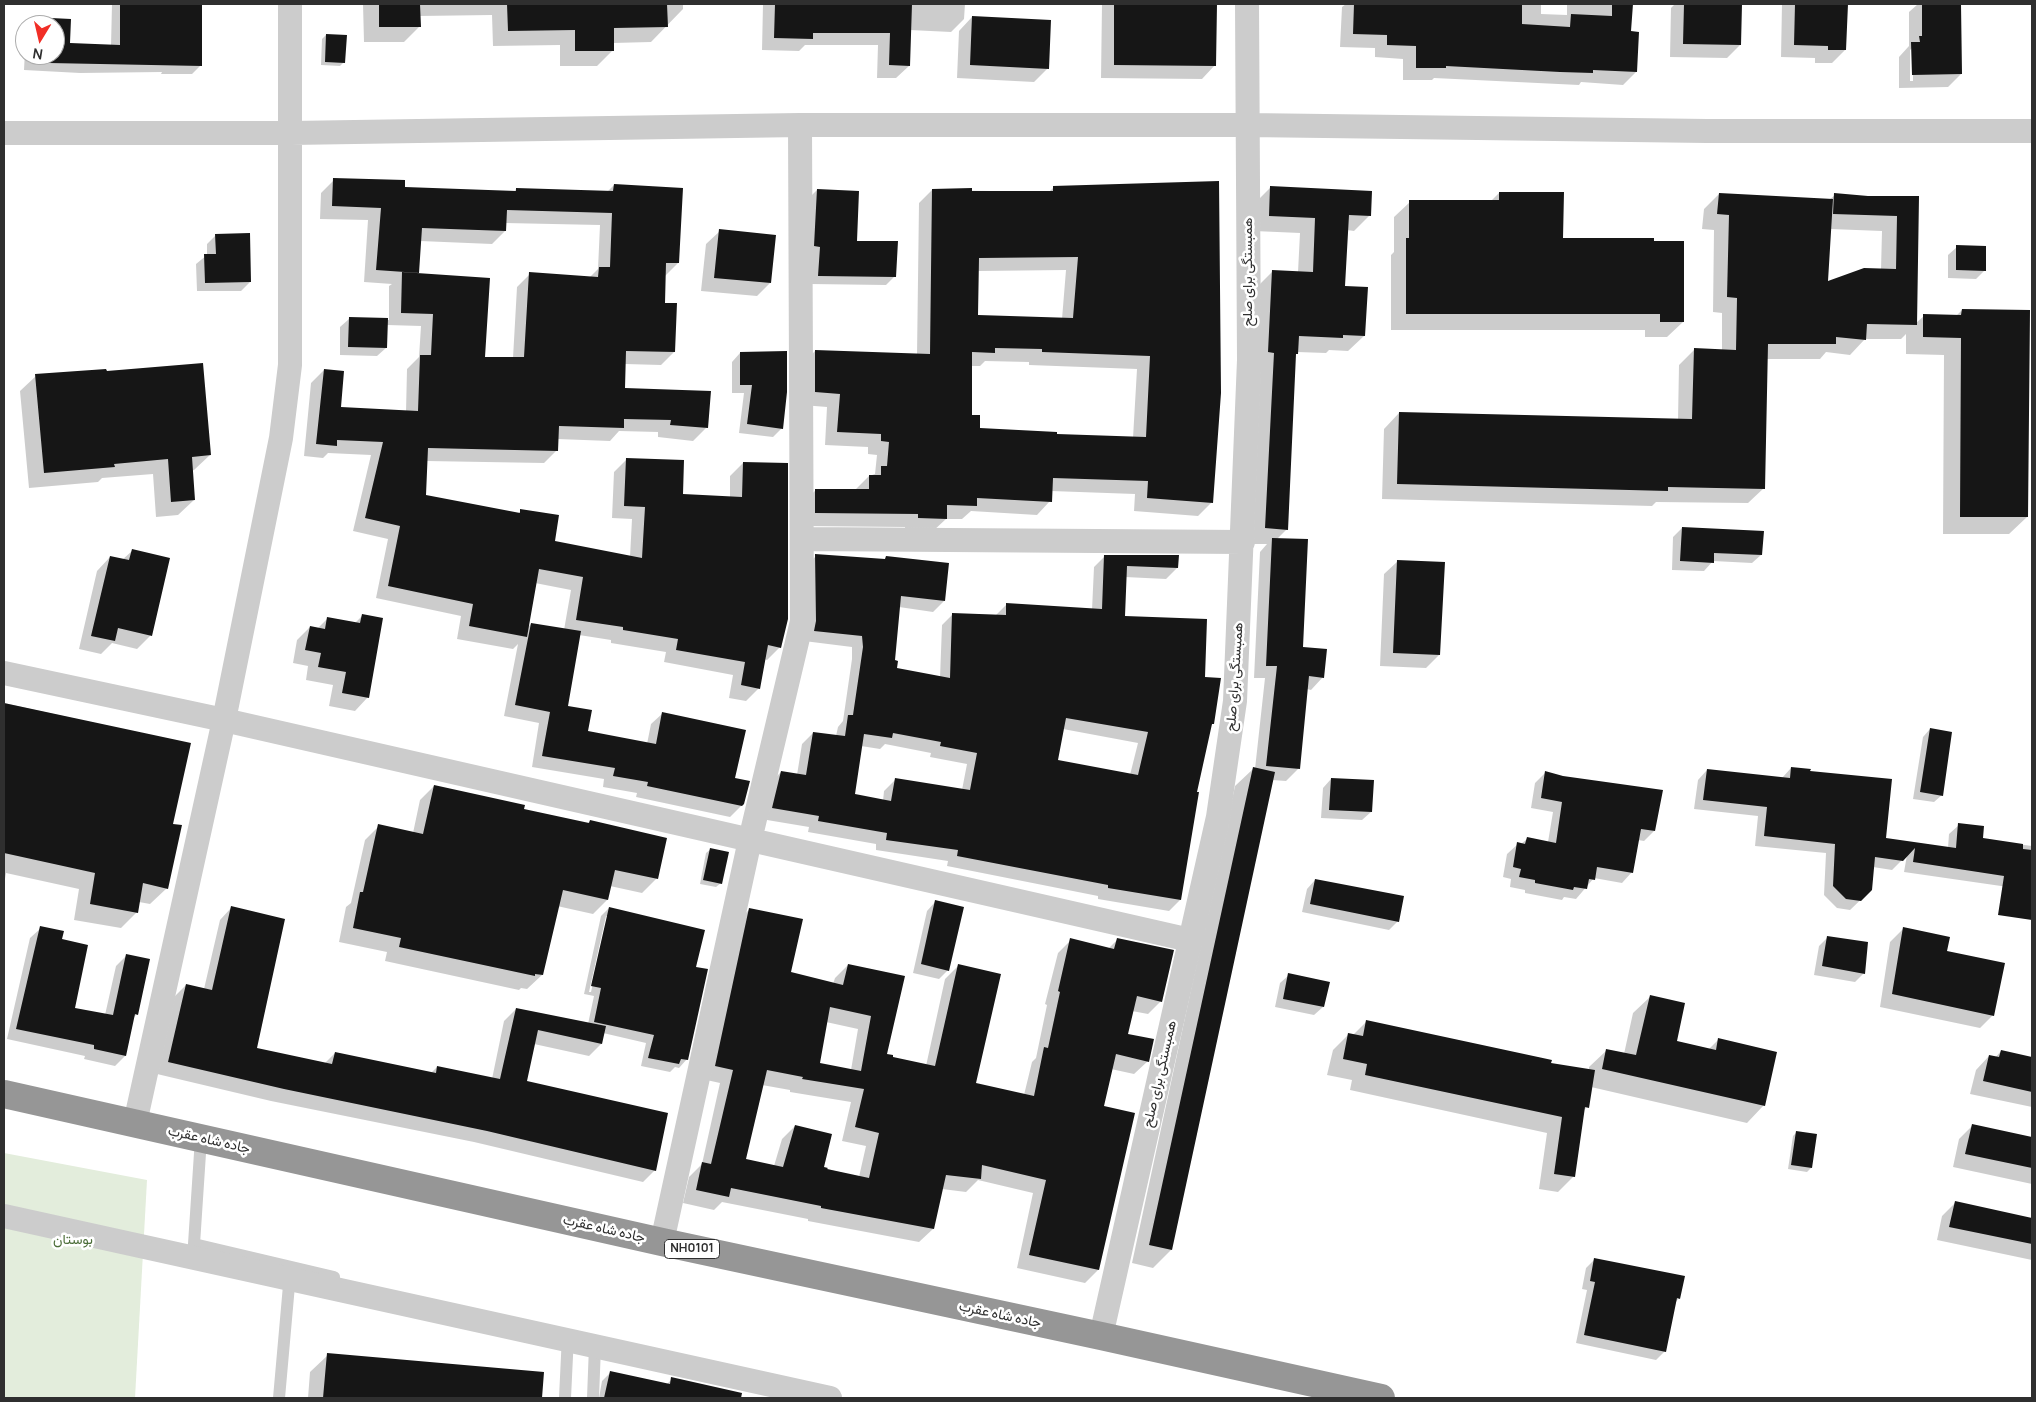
<!DOCTYPE html>
<meta charset="utf-8">
<style>
body{margin:0}
#map{position:relative;width:2036px;height:1402px;overflow:hidden;background:#fff;font-family:Manrope,sans-serif}
canvas{display:block}
.frame{position:absolute;inset:0;border:5px solid #2f2f2f;pointer-events:none}
.north{position:absolute;left:15px;top:15px;width:50px;height:50px;box-sizing:border-box;background:#fff;border:1px solid #acacac;border-radius:50%;rotate:189deg;font-size:14px;font-weight:700;line-height:20px;text-align:center;color:#2f2f2f}
.north::after{content:'';display:block;margin:auto;width:18px;height:22px;background:#f12e26;clip-path:polygon(50% 0,100% 100%,50% 72%,0 100%)}
</style>
<div id="map">
<canvas width="2036" height="1402"></canvas>
<div class="frame"></div>
<div class="north">N</div>
</div>
<script>
const ctx = document.querySelector('canvas').getContext('2d');
ctx.lineJoin = 'round';
function paint(path, color) {
  ctx.fillStyle = color;
  ctx.fill(path, 'evenodd');
}
function strokePath(path, color, width, dash) {
  ctx.strokeStyle = color;
  ctx.lineWidth = width;
  ctx.lineCap = dash ? 'butt' : 'round';
  ctx.setLineDash(dash || []);
  ctx.stroke(path);
}
function drawText(font, color, halo, rows, align = 'center') {
  ctx.font = font + ' Manrope,Vazirmatn,sans-serif';
  ctx.lineWidth = 5;
  ctx.setLineDash([]);
  ctx.textBaseline = 'middle';
  ctx.strokeStyle = halo;
  ctx.fillStyle = color;
  for (const [text, x, y, turn = 0] of rows) {
    ctx.save();
    ctx.translate(x, y);
    ctx.rotate((+turn || 0) * Math.PI / 180);
    ctx.textAlign = isNaN(turn) ? turn : align;
    if (halo) ctx.strokeText(text, 0, 0);
    ctx.fillText(text, 0, 0);
    ctx.restore();
  }
}
const green = new Path2D(`
 M4,1153L147,1180L135,1398H4Z`);
const shadow = new Path2D(`
 M112,4H202L201,65L192,74H161L162,72L80,73L24,70L25,50V55H55V25H47L52,20L69,44L111,46Z
 M363,4H683V9L651,42L613,43L612,51L597,66H560V45L493,46L492,15L419,16L420,26L404,42H364Z
 M763,4H965L964,19L951,32L910,30L909,66L896,78H877L878,45H805L799,51L762,50Z
 M1102,4H1216L1215,65L1202,79L1101,78Z
 M1346,4H1541V14L1567,15V4H1631L1630,32L1636,72L1623,85L1581,82L1579,85L1434,78L1432,80H1403V59L1375,57V48L1340,47L1342,7Z
 M1675,4H1741L1740,45L1727,58L1670,57L1671,8Z
 M1782,4H1846L1845,50L1832,63H1815V58L1781,57Z
 M1918,4H1960L1961,74L1948,87L1899,88V57L1909,46V12ZM1913,47V81H1910V50Z
 M972,17L1048,68L1034,82L957,78L959,31Z
 M326,35L344,62L340,66L321,65L322,39Z
 M334,180L403,188L514,192L516,189L607,192L614,185L678,263L665,276L664,304L674,352L661,365L625,364L624,389L706,428L693,441L658,437V432L619,431L610,441L557,439V450L544,463L426,461L425,496L517,514L521,511L554,542L630,557L632,519L612,518L614,472L627,459L681,496L730,498V476L743,463L780,647L767,660L764,659L759,688L746,701L729,698L733,675L664,662L666,652L611,643V640L579,635L567,707L587,732L647,744L651,724L663,713L734,779L741,806L730,817L636,797L637,793L603,787L604,779L532,767L539,723L504,716L518,644L513,649L457,639L461,616L376,598L388,539L353,531L371,455L328,453L323,458L304,456L311,383L324,370L339,408L406,412L407,369L419,357L421,326L387,325L386,348L377,356L340,355V327L349,319L389,320V286L392,284L364,282L368,220L320,219L321,193ZM505,223L600,225L598,269L590,277L530,274L517,287L513,358H484L415,274L417,272L420,241L492,244L505,231ZM535,583L571,590L564,630L531,624L527,628Z
 M1218,182L1211,503L1198,516L1134,511L1135,494L1051,491L1050,501L1037,515L971,511L962,519H946L932,532L905,531V527L802,526V503L816,490H855L869,476L875,474L877,455L868,454V447L825,445L827,407L802,405V365L815,351L917,355L919,203L932,190L1049,192L1054,187ZM1066,270L1062,319L977,316L978,271ZM985,361L1029,362V365L1137,369L1133,438L1056,436L979,429L971,416V366H980Z
 M1271,187L1370,215L1354,231L1347,230L1344,288L1364,336L1348,351L1329,350L1326,353L1297,352L1295,355L1287,529L1277,539L1301,648L1323,677L1311,690L1307,689L1298,769L1286,781L1272,780L1171,1250L1153,1268L1132,1263L1235,786L1253,769H1255L1265,678H1254L1260,552L1267,544H1250L1257,287L1273,271L1298,272L1300,233L1254,231L1255,203Z
 M817,190L855,242L894,277L886,285L810,284L809,198Z
 M1499,193L1562,240L1683,322L1667,337H1645V330H1391V255L1394,252V217L1410,202L1491,201Z
 M1719,194L1829,200L1835,195L1868,197H1917L1916,323L1924,316H1956L1962,310L2027,517L2009,534H1943L1944,355L1906,354V334L1901,339H1865L1850,355L1826,352L1820,359H1766L1764,488L1748,503L1656,502L1652,506L1382,499L1384,429L1399,413L1678,420L1679,365L1694,350H1722V313L1713,312L1714,230L1702,229L1704,209ZM1830,229L1882,231L1881,270L1827,282Z
 M720,231L770,283L757,296L701,291L706,244Z
 M216,235L250,282L241,291H197L196,264L207,255V244Z
 M1957,247L1985,270L1976,279L1948,278V255Z
 M740,353L782,428L773,437L739,433L744,393H732V362Z
 M36,376L210,455L194,470L191,471L194,500L178,515L156,517L153,474L102,478L98,482L29,488L20,391Z
 M1682,528L1761,555L1752,563L1713,561L1704,571L1672,570L1673,537Z
 M132,551L150,636L137,649L112,643L101,654L79,649L97,571L110,557L122,560Z
 M816,556L884,560L886,558L944,601L933,612L899,607L894,661L896,669L940,678L942,625L953,614L996,615L1007,604L1092,610L1094,567L1105,556L1177,568L1166,579L1125,577L1124,617L1204,678L1213,723L1210,726L1196,793L1180,900L1169,911L1098,899V896L947,866L948,861L876,850V844L808,832L809,827L761,819L770,783L781,772L797,775L802,744L813,733L836,736L838,727L843,721L852,659V647L804,641L805,567ZM1063,729L1138,743L1130,775L1056,761ZM885,744L931,753L930,757L967,764L962,790L895,780L884,791L883,801L853,795L861,746L880,749Z
 M1398,561L1439,655L1426,668L1380,666L1384,574Z
 M362,616L368,697L355,711L329,706L333,685L306,680L308,666L293,663L297,640L310,627L318,628L328,618L355,623Z
 M4,703L189,744L172,825L167,888L150,904L139,902L137,912L121,928L74,920L79,889L6,873L4,885Z
 M1930,729L1942,795L1934,802L1913,799L1923,737Z
 M1791,768L1809,772L1885,839L1948,848L1949,834L1959,825L1981,839L2032,846V875L2018,873L2008,887L1904,872L1907,855L1892,870L1873,867L1871,890L1850,910L1837,908L1824,895L1826,853L1755,846L1758,816L1694,809L1698,780L1707,770L1782,778Z
 M1546,772L1654,831L1644,841L1638,840L1632,872L1622,883L1594,878L1576,899L1564,897L1562,900L1525,893V890L1510,887L1511,879L1503,877L1507,854L1518,844H1521L1527,839L1548,842L1553,812L1531,808L1535,783Z
 M1331,779L1371,812L1362,820L1321,818L1323,788Z
 M434,786L523,810L587,824L590,821L657,878L642,893L610,886L607,900L593,914L557,906L542,975L527,989L521,988L519,990L385,961L387,952L339,942L346,907L351,903L365,840L379,826L413,833L420,800Z
 M711,849L721,883L716,887L700,884L706,853Z
 M1315,880L1398,921L1389,930L1302,912L1307,889Z
 M935,902L948,970L939,979L913,973L927,911Z
 M231,908L255,1049L324,1064L335,1053L431,1073L437,1067L492,1079L504,1021L516,1009L588,1024L594,996L584,994L601,916L609,908L695,968L687,1059L679,1068L675,1067L670,1072L641,1066L646,1043L603,1033L601,1044L589,1056L534,1044L526,1082L655,1170L643,1182L474,1142L271,1101L157,1074L174,997L186,985L204,989L220,920ZM606,916H608L591,992H589Z
 M750,909L789,973L833,984L835,978L848,965L903,977L886,1055L891,1058L926,1066L945,979L958,966L974,1084L1024,1095L1032,1062L1036,1058L1047,1005L1045,1004L1058,953L1071,940L1108,949L1118,939L1161,1001L1148,1014L1132,1011L1127,1035L1148,1061L1134,1074L1111,1069L1102,1107L1133,1114L1098,1270L1085,1283L1017,1268L1033,1193L978,1180L966,1192L942,1189L933,1229L919,1242L808,1221V1219L722,1202L714,1210L683,1203L689,1177L702,1164L720,1083L702,1079L736,922ZM826,1022L858,1029L851,1070L819,1064ZM762,1085L790,1090V1092L851,1102L842,1141L866,1146L859,1177L823,1168L795,1126L782,1139L774,1166L744,1159Z
 M41,928L73,1008L105,1015L116,966L127,955L137,1014L133,1018L125,1056L115,1066L84,1059L85,1056L7,1039L30,938Z
 M1903,929L1993,1015L1980,1028L1880,1007L1890,942Z
 M1828,937L1864,973L1855,982L1814,975L1819,946Z
 M1289,975L1323,1007L1314,1015L1275,1007L1280,983Z
 M1651,996L1675,1041L1709,1049L1718,1040L1764,1105L1747,1123L1591,1087L1587,1107L1583,1111L1574,1176L1558,1192L1539,1189L1547,1133L1350,1090L1352,1080L1327,1075L1333,1050L1349,1034L1353,1035L1366,1022L1550,1064L1589,1070V1067L1607,1050L1624,1054L1633,1013Z
 M2001,1051L2032,1058V1107L1970,1094L1976,1070L1989,1056L1995,1058Z
 M1972,1126L2032,1138V1184L1953,1167L1959,1139Z
 M1797,1132L1811,1168L1807,1172L1788,1169L1793,1136Z
 M1955,1203L2032,1219V1260L1937,1240L1942,1216Z
 M1595,1259L1679,1298L1675,1303L1665,1351L1656,1360L1576,1343L1587,1290L1582,1289L1586,1268Z
 M328,1355L543,1373L541,1398H308L310,1372Z
 M611,1372L666,1385L672,1379L724,1390L722,1398H599L602,1381Z`);
const building = new Path2D(`
 M120,4H202V66L49,63L50,55H55V25H51V18L71,19L70,43L120,45Z
 M379,4H420L421,27H379Z
 M507,4H667L668,27L614,28V51H575V30L508,31Z
 M775,4H912L910,66L889,65L890,33H813V39L774,38Z
 M1114,4H1217L1216,66L1114,65Z
 M1354,4H1522V24L1570,27L1571,14L1612,16V4H1633L1631,31L1639,32L1637,72L1593,70V73L1560,72L1446,66V68H1416V46L1387,45V35L1353,34Z
 M1684,4H1742L1741,45L1683,44Z
 M1795,4H1848L1846,50H1828V46L1794,45Z
 M1922,4H1961L1962,74L1912,75L1911,42H1920L1919,36H1922Z
 M972,16L1051,20L1049,69L970,65Z
 M326,34L347,35L345,63L325,62Z
 M333,178L405,180V187L516,191V188L613,191L614,184L683,188L679,263H666L665,303H677L675,352L626,351L625,388L711,391L708,428L670,425L671,420L624,419V428L559,426L558,451L428,448L426,495L520,513V509L559,515L555,541L642,558L645,507L624,506L626,458L684,460L683,494L742,497L743,462L788,463V619L781,648L768,645L760,689L741,685L745,662L676,650L678,639L623,630V627L576,620L583,577L539,569L527,637L469,626L473,604L388,586L400,526L365,518L383,442L337,440V446L316,444L324,369L344,371L341,407L418,411L420,355H431L433,314L401,313L402,272L490,278L485,357H524L529,272L598,277L599,267H610L612,213L507,210L506,231L422,228L419,273L376,270L381,208L332,206Z
 M1219,181L1221,393L1213,503L1147,498L1148,481L1053,478L1052,502L977,498V506L947,505V519L918,518V514L815,513V489H869V475H881V466H887L889,442L881,441V434L837,432L840,394L815,392V350L930,354L932,189L972,188V191H1053V186ZM1078,257L1073,318L978,315L979,258ZM995,348L1042,349V352L1150,356L1146,437L1057,434V432L980,428V415H972V352L995,353Z
 M1270,186L1372,191L1371,216L1349,215L1345,286L1368,287L1365,336L1343,335V338L1299,336L1298,354H1296L1288,530L1265,528L1274,353L1268,352L1272,270L1313,272L1315,218L1269,216Z
 M817,189L859,191L857,241H898L896,277L818,276L820,247L814,246Z
 M1499,192H1564L1563,238H1654V241H1684V322H1660V314H1406V238H1409V200H1499Z
 M1719,193L1833,199L1828,281L1864,268L1896,269L1897,216L1833,214L1834,193L1868,196H1919L1917,325L1867,324L1866,340L1836,337V344H1768L1765,489L1668,487V491L1397,484L1399,412L1692,419L1694,348L1736,350L1737,298L1727,297L1729,215L1717,214Z
 M719,229L776,235L771,283L714,278Z
 M250,233L251,282L205,283L204,254H216L215,234Z
 M1956,245L1986,246V271L1956,270Z
 M1962,309L2030,310L2028,517H1960L1961,338L1923,337V314L1961,315Z
 M349,317L388,318L387,348L348,347Z
 M787,351V392L783,429L747,424L752,385H740V352Z
 M203,363L211,455L192,457L195,500L171,502L168,459L114,464L115,467L44,473L35,374L106,369L107,371Z
 M1682,527L1764,531L1762,555L1714,553V563L1680,561Z
 M1272,538L1308,539L1303,647L1327,649L1324,678L1309,676L1300,769L1266,766L1277,666H1266Z
 M132,549L170,558L152,636L118,628L115,641L91,636L110,556L129,560Z
 M815,554L885,559L886,556L949,563L945,601L901,596L895,660L898,661L897,668L950,678L952,613L1006,615V603L1102,609L1104,555H1179L1178,568L1127,566L1125,616L1207,619L1205,677L1221,678L1214,724H1212L1197,792H1199L1181,900L1108,888V885L957,856L958,850L886,840L887,833L818,821L819,816L772,808L781,771L806,775L813,732L845,736L848,715H853L863,647L862,636L814,631L816,621ZM1066,718L1148,732L1138,775L1058,760ZM893,733L941,742L940,746L977,753L970,790L895,778L891,801L855,794L864,734L892,738Z
 M1397,560L1445,562L1440,655L1393,653Z
 M362,614L383,618L369,698L342,693L346,672L318,667L321,653L305,650L310,626L325,629L327,617L360,623Z
 M531,623L581,631L568,706L592,710L588,731L656,744L662,712L746,730L735,778L750,781L744,804L742,806L647,786L648,782L613,776L615,768L542,756L550,712L515,705Z
 M4,703L191,743L173,824L182,825L168,889L143,883L138,913L90,904L95,873L4,853Z
 M1930,728L1952,732L1943,796L1920,792Z
 M1253,767L1275,772L1172,1250L1149,1245Z
 M1791,767L1811,769L1810,771L1892,779L1886,838L1956,848L1958,823L1984,826L1983,838L2023,844V849L2032,850V920L1998,915L2004,876L1913,862L1915,848L1903,861L1875,857L1872,890L1861,901L1846,899L1833,886L1835,844L1764,836L1767,807L1703,800L1707,769L1790,778Z
 M1545,771L1563,776L1663,790L1655,831L1641,829L1633,873L1597,867L1595,880L1589,879L1587,889L1574,887L1573,890L1535,883V880L1519,877L1521,869L1513,867L1517,842L1525,844L1527,837L1556,843L1562,802L1541,798Z
 M1331,778L1374,780L1372,812L1329,810Z
 M434,785L525,805L524,809L589,823L590,820L667,838L658,879L615,870L608,900L563,890L543,975L535,974V976L399,947L401,938L353,928L360,892H363L378,824L423,834Z
 M710,848L729,852L722,884L703,880Z
 M1315,879L1404,896L1399,922L1310,904Z
 M935,900L964,907L949,971L921,964Z
 M231,906L285,919L257,1048L332,1064L335,1052L436,1073L437,1066L500,1079L516,1008L606,1026L602,1044L538,1030L527,1081L668,1113L656,1171L487,1131L284,1089L168,1062L186,984L212,990Z
 M609,907L705,930L696,967L708,969L688,1060L681,1059L679,1064L648,1058L654,1035L594,1022L601,988L591,986Z
 M749,908L803,919L791,972L843,985L848,964L905,976L887,1054L893,1055V1057L935,1066L958,964L1001,974L976,1083L1034,1096L1044,1047L1048,1048L1060,992L1058,991L1070,938L1114,949L1117,938L1174,950L1162,1002L1137,996L1128,1034L1154,1039L1149,1062L1116,1054L1104,1106L1135,1113L1099,1270L1029,1255L1046,1180L982,1165L981,1179L946,1175L934,1229L821,1208V1206L731,1188L729,1197L696,1190L702,1162L711,1164L733,1070L715,1066ZM830,1007L871,1016L861,1071L820,1063ZM767,1070L803,1077L802,1079L864,1089L855,1127L879,1133L869,1178L827,1169L828,1168L824,1167L832,1134L795,1125L783,1167L746,1159Z
 M40,926L64,931L62,939L88,945L75,1008L113,1015L126,954L150,959L138,1015L135,1014L126,1056L94,1049V1045L16,1029Z
 M1903,927L1950,937L1947,951L2005,963L1994,1016L1892,994Z
 M1827,936L1868,942L1865,974L1822,966Z
 M1288,973L1330,982L1324,1007L1283,999Z
 M1650,995L1685,1003L1677,1041L1716,1050L1718,1038L1777,1052L1765,1106L1602,1069L1606,1049L1636,1055Z
 M1366,1020L1552,1060L1551,1063L1595,1070L1589,1108L1585,1107L1575,1177L1554,1174L1562,1117L1365,1075L1367,1064L1343,1059L1348,1033L1363,1036Z
 M2001,1050L2032,1057V1092L1983,1081L1989,1055L1999,1057Z
 M1972,1124L2032,1137V1168L1965,1154Z
 M1796,1131L1817,1134L1812,1168L1791,1165Z
 M1955,1201L2032,1218V1244L1949,1227Z
 M1594,1258L1685,1276L1680,1299L1677,1298L1666,1352L1584,1335L1595,1282L1590,1281Z
 M327,1353L544,1372L542,1398H323Z
 M610,1371L670,1384L671,1377L742,1393L741,1398H604Z`);
const lane = new Path2D(`
 M201,1138L194,1244L334,1277
 M279,1398L290,1274
 M565,1398L568,1335
 M593,1398L595,1346`);
const street = new Path2D(`
 M4,133H291L800,125H1248L1707,131H2032
 M802,539L1243,542
 M4,673L224,720L1190,940
 M135,1123L224,720L281,438L290,365V4
 M4,1216L830,1398
 M662,1242L750,840L802,621L800,125
 M1101,1336L1218,817L1235,701L1249,360L1247,4`);
const highway = new Path2D(`
 M4,1094L662,1242L1101,1336L1381,1398`);
const shields = [
 [692,1249,55]
];
const shieldNames = [
 ["NH0101",692,1249]
];
const streetNames = [
 ["همبستگی برای صلح",1248,272,-90],
 ["همبستگی برای صلح",1235,677,-86],
 ["همبستگی برای صلح",1160,1074,-77],
 ["جاده شاه عقرب",209,1140,13],
 ["جاده شاه عقرب",604,1229,13],
 ["جاده شاه عقرب",1000,1315,12]
];
const parkNames = [
 ["بوستان",73,1240]
];
paint(green, '#e3eddc');
paint(shadow, '#0003');
paint(building, '#161616');
strokePath(lane, '#ccc', 12);
strokePath(street, '#ccc', 24);
strokePath(highway, '#969696', 28);
for (const [x, y, w] of shields) {
  const box = new Path2D();
  box.roundRect(x - w / 2, y - 9.5, w, 19, 4);
  ctx.fillStyle = '#fff';
  ctx.fill(box);
  strokePath(box, '#2f2f2f', 1);
}
drawText('bold 12px', '#2f2f2f', null, shieldNames);
drawText('14px', '#2f2f2f', '#fff', streetNames);
drawText('14px', '#4c6e39', '#fff', parkNames);
</script>
